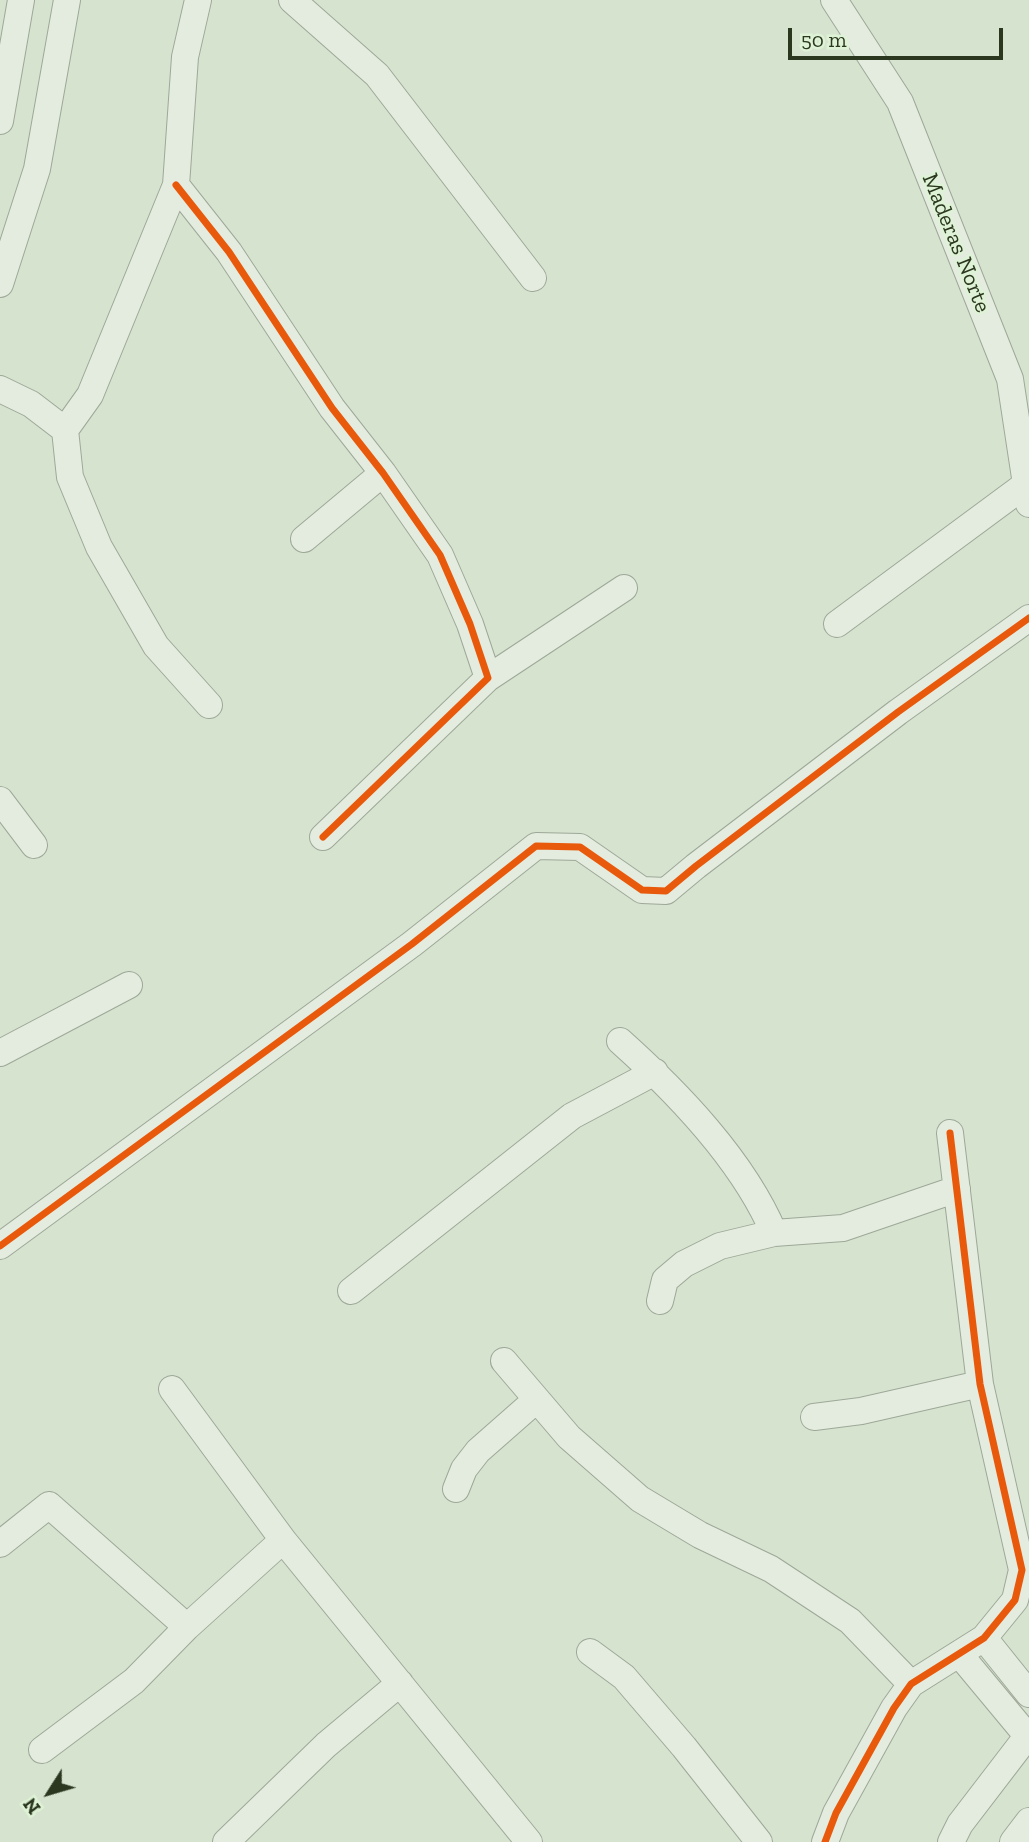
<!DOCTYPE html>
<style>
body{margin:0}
#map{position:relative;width:1029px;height:1842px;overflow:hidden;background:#d6e3cf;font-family:"Zilla Slab",serif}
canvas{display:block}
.north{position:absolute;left:14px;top:1758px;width:70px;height:70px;-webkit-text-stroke:5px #def3d6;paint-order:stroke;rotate:233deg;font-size:19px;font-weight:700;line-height:28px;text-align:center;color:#2c3720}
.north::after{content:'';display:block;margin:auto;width:24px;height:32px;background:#2c3720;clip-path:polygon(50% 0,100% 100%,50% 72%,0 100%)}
.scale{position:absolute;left:788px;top:28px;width:215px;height:32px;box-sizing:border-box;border:4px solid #2c3720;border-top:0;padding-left:9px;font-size:21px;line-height:24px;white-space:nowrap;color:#2c3720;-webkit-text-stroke:5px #def3d6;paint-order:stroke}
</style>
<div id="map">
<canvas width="1029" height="1842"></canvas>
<div class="north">N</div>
<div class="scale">50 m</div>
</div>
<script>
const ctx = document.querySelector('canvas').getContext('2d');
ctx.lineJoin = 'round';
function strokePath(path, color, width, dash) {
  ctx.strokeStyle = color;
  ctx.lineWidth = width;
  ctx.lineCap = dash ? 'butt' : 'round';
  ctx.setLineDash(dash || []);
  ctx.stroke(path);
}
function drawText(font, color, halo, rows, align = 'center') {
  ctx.font = font + ' "Zilla Slab",serif';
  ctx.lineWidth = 5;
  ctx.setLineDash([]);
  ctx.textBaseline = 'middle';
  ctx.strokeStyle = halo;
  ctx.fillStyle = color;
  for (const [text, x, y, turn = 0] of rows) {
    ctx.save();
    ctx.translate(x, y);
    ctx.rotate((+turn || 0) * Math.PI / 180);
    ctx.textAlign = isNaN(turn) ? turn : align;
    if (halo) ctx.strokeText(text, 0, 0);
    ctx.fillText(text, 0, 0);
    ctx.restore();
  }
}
const street = new Path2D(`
 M292,0L377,75L533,278
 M834,0L900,102L1010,379L1029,504
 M0,121L21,0
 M176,185L229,252L332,408L383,473L440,555L470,624L488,678L323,837
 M0,284L37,169L67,0
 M0,389L31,404L65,430L90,395L176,185L185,57L198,0
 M65,430L70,477L99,547L156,646L209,705
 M304,539L383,473
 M837,624L1029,482
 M488,678L624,588
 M0,800L34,845
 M620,1041C678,1093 743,1160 774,1233
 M0,1053L129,985
 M0,1246L412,944L536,846L580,847L642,890L666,891L696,866L898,712L1029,618
 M351,1291L572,1116L655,1072
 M660,1301L665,1280L684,1264L720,1246L774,1233L843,1228L957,1189
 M504,1361L569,1437L640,1499L700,1535L771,1569L850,1621L911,1684
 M172,1389L283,1540L529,1842
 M814,1417L861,1411L980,1384
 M456,1489L464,1469L478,1451L536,1400
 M0,1544L49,1505L187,1627
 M984,1638L1029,1694
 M590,1652L624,1677L684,1747L759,1842
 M960,1655L1029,1738
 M42,1750L134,1681L187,1627L283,1540
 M226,1842L326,1745L400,1683
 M825,1842L836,1813L894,1708L911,1684L984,1638L1015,1600L1022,1570L980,1384L950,1133
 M951,1842L960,1824L1029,1734
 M1013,1842L1029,1821`);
const cycleway = new Path2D(`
 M176,185L229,252L332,408L383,473L440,555L470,624L488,678L323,837
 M0,1246L412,944L536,846L580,847L642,890L666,891L696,866L898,712L1029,618
 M825,1842L836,1813L894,1708L911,1684L984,1638L1015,1600L1022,1570L980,1384L950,1133`);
const streetNames = [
 ["Maderas Norte",956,243,68]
];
strokePath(street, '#9ea898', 28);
strokePath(street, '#e4ecdf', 26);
strokePath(cycleway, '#e8590c', 7);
drawText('23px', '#2c3720', '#def3d6', streetNames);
</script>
